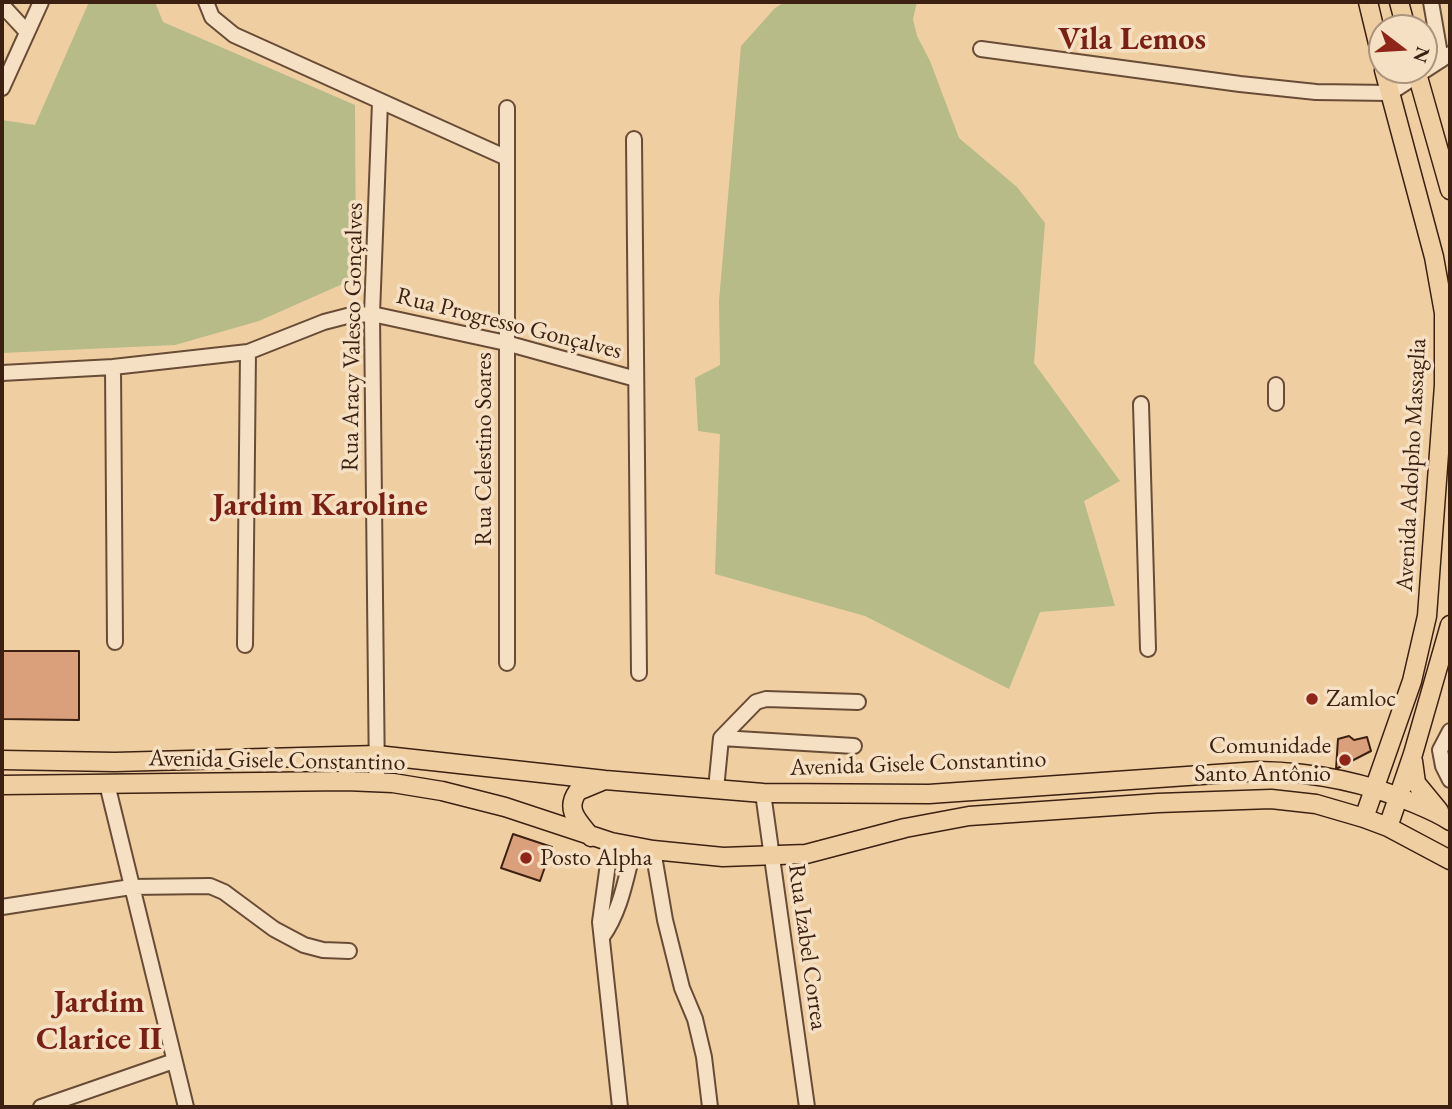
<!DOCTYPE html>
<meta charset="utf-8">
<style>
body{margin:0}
#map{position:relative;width:1452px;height:1109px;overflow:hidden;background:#efcfa2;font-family:"EB Garamond",serif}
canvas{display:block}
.frame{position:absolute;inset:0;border:4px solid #3c2112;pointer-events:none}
.north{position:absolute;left:1368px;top:14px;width:70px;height:70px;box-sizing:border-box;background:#f5e0c3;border:2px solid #ab947c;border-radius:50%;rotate:107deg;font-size:19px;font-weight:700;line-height:28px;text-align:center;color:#3c2112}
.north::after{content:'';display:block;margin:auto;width:24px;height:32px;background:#8f2418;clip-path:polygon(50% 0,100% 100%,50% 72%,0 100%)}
</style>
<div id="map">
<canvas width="1452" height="1109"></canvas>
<div class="frame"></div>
<div class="north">N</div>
</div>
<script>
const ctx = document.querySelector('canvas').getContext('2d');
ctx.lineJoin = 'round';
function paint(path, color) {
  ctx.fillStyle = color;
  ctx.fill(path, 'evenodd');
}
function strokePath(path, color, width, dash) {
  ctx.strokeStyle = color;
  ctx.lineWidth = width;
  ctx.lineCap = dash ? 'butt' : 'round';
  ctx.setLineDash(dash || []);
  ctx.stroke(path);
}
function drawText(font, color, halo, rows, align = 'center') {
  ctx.font = font + ' "EB Garamond",serif';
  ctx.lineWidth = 7;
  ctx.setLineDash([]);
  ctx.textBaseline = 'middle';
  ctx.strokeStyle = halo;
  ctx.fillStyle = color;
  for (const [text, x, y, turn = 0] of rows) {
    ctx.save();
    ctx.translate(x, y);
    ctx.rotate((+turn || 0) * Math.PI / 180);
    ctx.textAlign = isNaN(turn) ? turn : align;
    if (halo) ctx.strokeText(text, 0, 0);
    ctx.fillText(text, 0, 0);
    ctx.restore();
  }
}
const green = new Path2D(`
 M89,2H155L163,22L355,105L356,278L259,321L175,345L2,353V120L35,125Z
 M785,2H917L913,19L917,36L930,61L959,138L1017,187L1045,223L1034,363L1120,481L1084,501L1115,606L1040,612L1009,689L865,616L715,574L720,434L698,431L695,378L720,365L719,301L741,46L775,8Z`);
const building = new Path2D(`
 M2,651H79V720L2,719Z
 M1349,736L1354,740L1367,737L1371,751L1336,769L1338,739Z
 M513,834L552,847L540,881L501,868Z`);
const minor = new Path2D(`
 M206,2L212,17L234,35L507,158
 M1431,2L1441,60
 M2,5L27,32
 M981,49L1240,84L1316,92L1390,93L1450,54
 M2,88L41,2
 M634,139L639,673
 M113,367L115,642
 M2,373L113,367L248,352L324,322L351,315L372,314L506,343L636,379
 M1276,403V385
 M1141,404L1148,649
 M245,645L248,352
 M507,663V108
 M1450,731L1440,750L1443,766L1450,780
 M721,738L854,746
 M377,783L372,314L380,102
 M107,784L186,1107
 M716,789L721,738L756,702L766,699L858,702
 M763,793L807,1107
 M611,842L600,922L620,1107
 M653,850L665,920L682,988L695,1019L704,1057L710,1107
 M2,907L131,887L210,886L224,892L274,929L304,945L323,950L349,951
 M602,937C621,911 626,877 634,847
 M41,1107L174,1061`);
const major = new Path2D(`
 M1368,2L1382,60
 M1399,2L1406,28
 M1416,70L1450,190
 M2,760L115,762L377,755L605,780L763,793L929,794L1259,771C1314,772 1366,782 1416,804C1428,809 1440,814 1450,821
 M1413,761L1416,783L1439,811
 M2,785L346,781L393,783L442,791L505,807L611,842L653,850L723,857L806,854L905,828L969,816L1158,803L1271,799L1316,804L1364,818L1388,827L1450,860
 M1364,818L1412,681L1427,616L1444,385V313L1434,257L1384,70
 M1388,827L1413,754L1450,625
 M591,837C579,822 564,810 578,791L602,781`);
const markers = [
 [1312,699,7,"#8f2418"],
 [1345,760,7,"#8f2418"],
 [526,858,7,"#8f2418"]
];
const streetNames = [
 ["Rua Progresso Gonçalves",509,324,14],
 ["Rua Aracy Valesco Gonçalves",353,337,-89],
 ["Rua Celestino Soares",484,449,-90],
 ["Avenida Adolpho Massaglia",1412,465,-87],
 ["Avenida Gisele Constantino",277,761,1],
 ["Avenida Gisele Constantino",918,764,-2],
 ["Rua Izabel Correa",807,947,82]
];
const poiNames = [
 ["Zamloc",1326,699],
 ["Comunidade",1331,746,"right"],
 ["Santo Antônio",1331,774,"right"],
 ["Posto Alpha",540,858]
];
const districtNames = [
 ["Vila Lemos",1132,40],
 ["Jardim Karoline",320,506],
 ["Jardim",99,1003],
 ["Clarice II",99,1040]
];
paint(green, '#b6bb87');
paint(building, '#daa07c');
strokePath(building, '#3c2112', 2);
strokePath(minor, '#694c36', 18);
strokePath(major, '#3c2112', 21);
strokePath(minor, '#f5e0c3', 14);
strokePath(major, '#efcfa2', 18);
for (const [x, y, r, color] of markers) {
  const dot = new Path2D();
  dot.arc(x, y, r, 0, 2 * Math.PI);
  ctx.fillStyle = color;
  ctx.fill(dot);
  strokePath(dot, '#f5e0c3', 2.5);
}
drawText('24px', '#3c2112', '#f5e0c3', streetNames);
drawText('24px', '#3c2112', '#f5e0c3', poiNames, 'left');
drawText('bold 32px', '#7a1f14', '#f5e0c3', districtNames);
</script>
